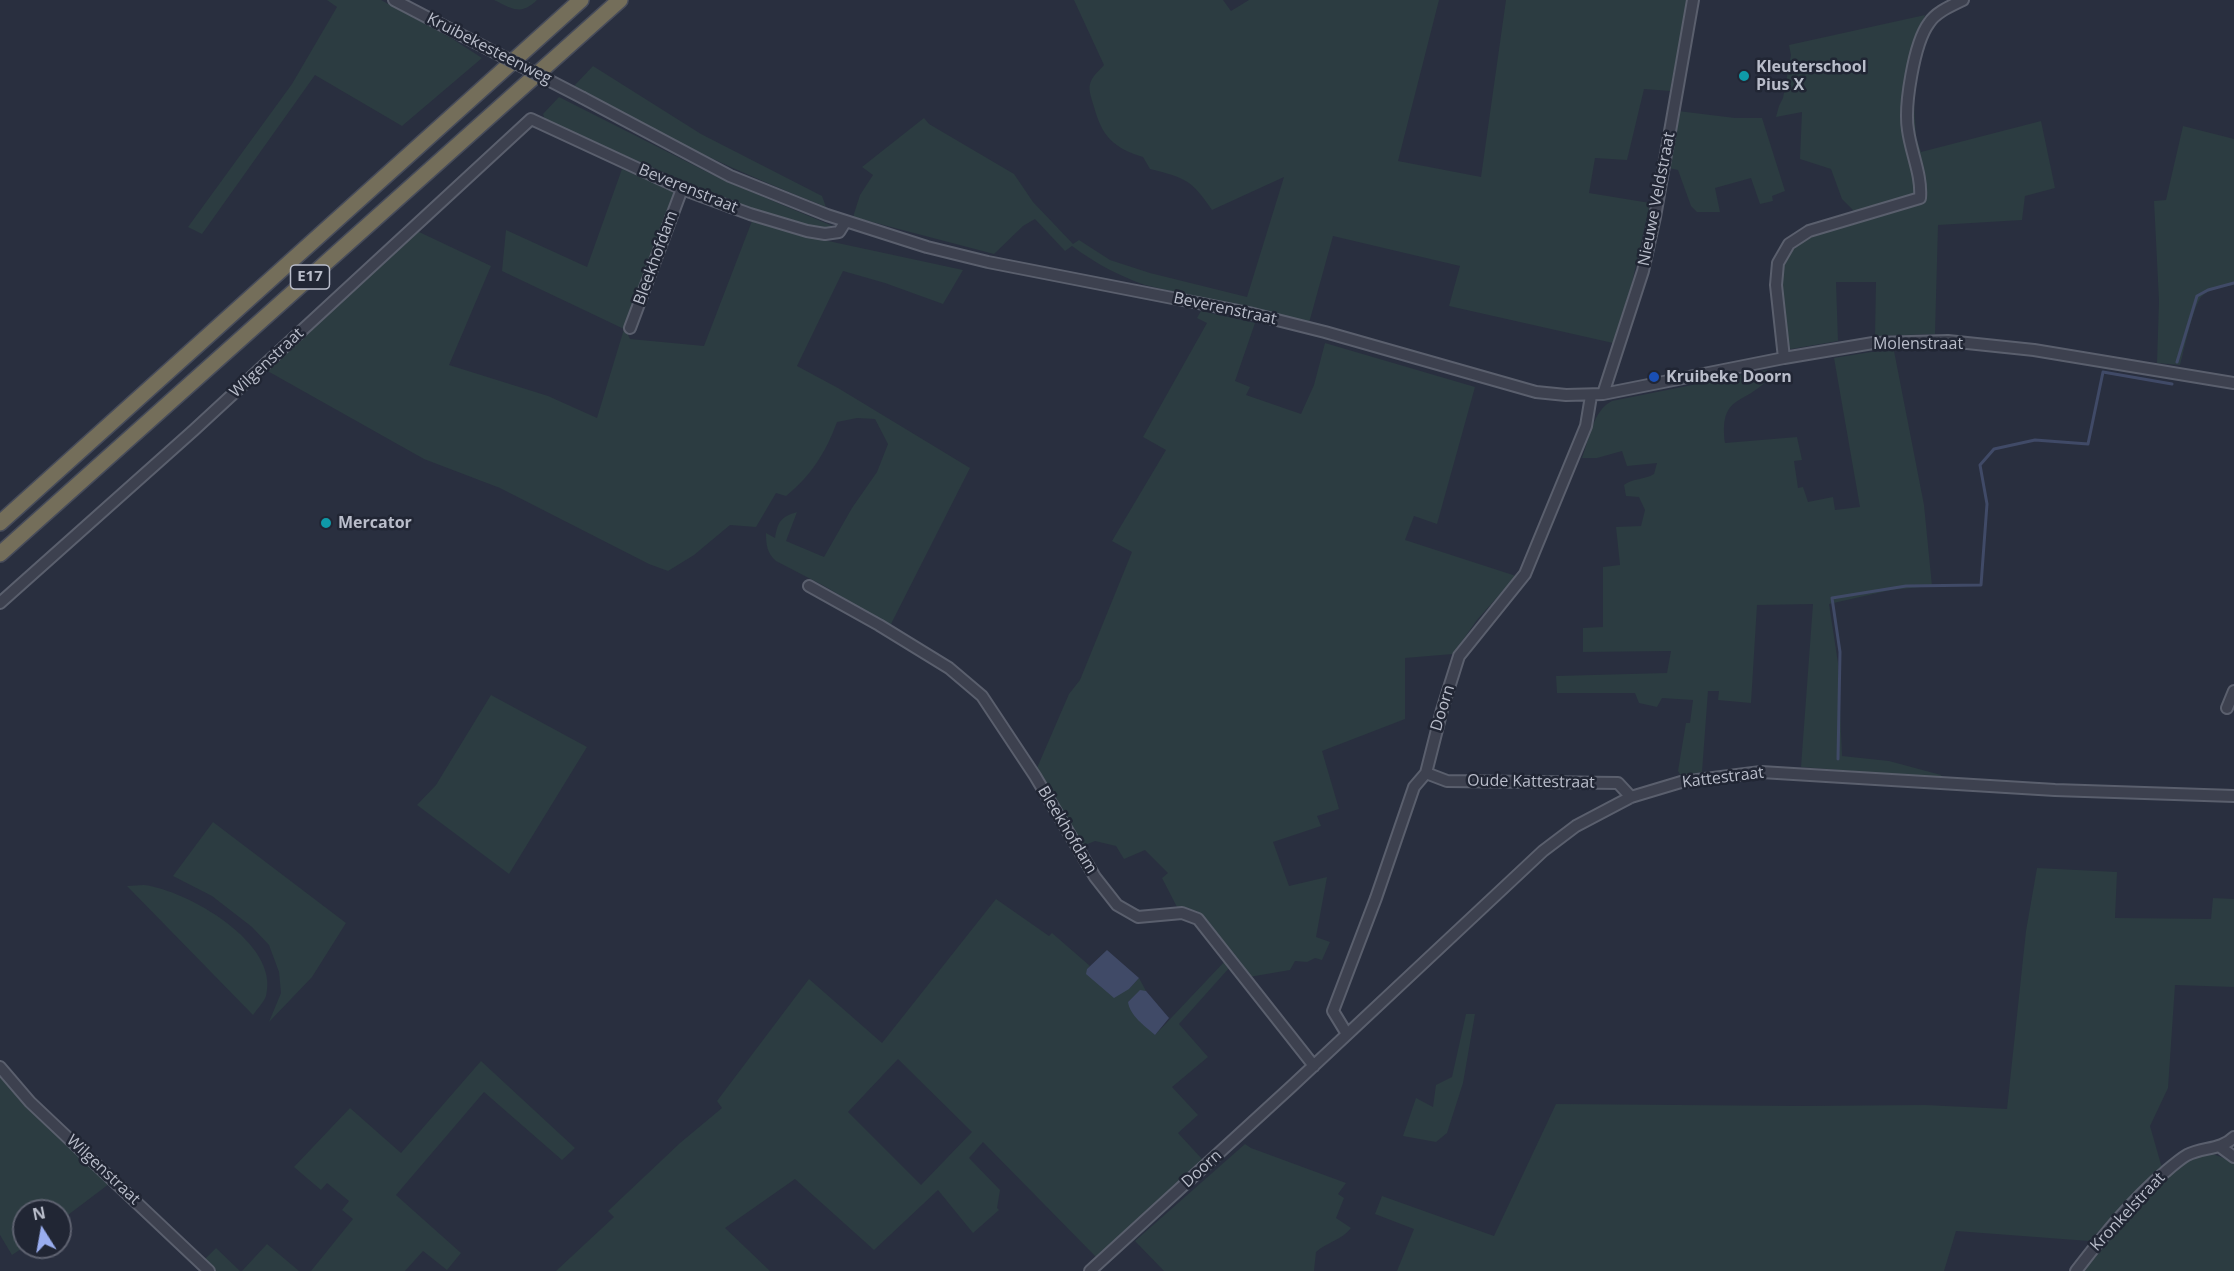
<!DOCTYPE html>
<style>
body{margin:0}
#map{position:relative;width:2234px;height:1271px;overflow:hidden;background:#292f3f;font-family:"Open Sans",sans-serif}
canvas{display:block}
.north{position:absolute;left:12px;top:1199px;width:60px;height:60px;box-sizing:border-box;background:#212634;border:2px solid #5e6270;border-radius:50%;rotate:349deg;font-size:16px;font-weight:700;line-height:24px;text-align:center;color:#b9bdca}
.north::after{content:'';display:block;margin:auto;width:21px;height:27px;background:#99adef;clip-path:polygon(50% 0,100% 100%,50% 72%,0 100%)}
</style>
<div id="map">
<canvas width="2234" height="1271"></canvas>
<div class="north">N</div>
</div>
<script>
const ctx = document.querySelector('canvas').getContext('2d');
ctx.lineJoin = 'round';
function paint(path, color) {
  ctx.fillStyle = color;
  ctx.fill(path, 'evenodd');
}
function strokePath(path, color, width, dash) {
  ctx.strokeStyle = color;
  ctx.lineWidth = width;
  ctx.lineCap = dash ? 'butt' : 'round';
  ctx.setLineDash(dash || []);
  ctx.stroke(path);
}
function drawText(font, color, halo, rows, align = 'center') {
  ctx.font = font + ' "Open Sans",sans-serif';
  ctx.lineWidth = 5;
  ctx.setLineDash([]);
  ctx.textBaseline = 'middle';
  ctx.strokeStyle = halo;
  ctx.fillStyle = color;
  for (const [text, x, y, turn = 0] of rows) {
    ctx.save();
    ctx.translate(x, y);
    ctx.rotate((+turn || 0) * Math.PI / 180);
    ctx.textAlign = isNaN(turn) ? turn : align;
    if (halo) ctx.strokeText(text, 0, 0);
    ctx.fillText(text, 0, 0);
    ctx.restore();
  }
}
const green = new Path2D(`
 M327,0H381L451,38L482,58L402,126L315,75L202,234L188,227L292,84L337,7Z
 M494,0H537C520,16 513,9 494,0Z
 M1074,0H1223L1231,11L1249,0H1439L1398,161L1481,177L1506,0H1688L1670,91L1644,89L1627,160L1595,158L1589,193L1650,203L1632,283L1613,343L1449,306L1460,266L1333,236L1309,323L1145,285C1117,275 1095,263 1072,246L1065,251L1035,219L1023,226L994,254L853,217L860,195L873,175L862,167L924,118L929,124L1014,174L1033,202L1073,244L1079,240L1110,260L1150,273L1247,297L1284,177L1212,210C1191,179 1185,178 1150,169L1143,157C1113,148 1102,136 1094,107C1092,100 1088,90 1090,84C1092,76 1099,71 1104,65Z
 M1925,15L1902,98L1914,104L1916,137L1921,152L2041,121L2055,188L2025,196L2022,220L1938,225L1935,334L1875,336L1876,282H1836L1838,341L1791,349L1786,346C1785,321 1772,264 1794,247C1811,233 1837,229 1859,223V211L1855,212L1842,199L1831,169L1800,159L1802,112L1776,117L1779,106L1783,98L1791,55L1789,45Z
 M593,66L701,134L822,196L826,207C740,173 654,134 574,86Z
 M559,97L723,180L835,227L833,230L817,229L742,207L545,120L543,114Z
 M1678,111L1735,118H1762L1785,191L1772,196L1773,201L1760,204L1751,178L1715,188L1720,212H1697L1691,206L1678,170L1669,168Z
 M2183,126L2234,139V285C2224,287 2210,289 2202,296C2193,305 2184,351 2180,365L2157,363L2159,301L2154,201L2166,200Z
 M622,169L674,192L625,329L630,339L704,346L752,221L805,236L963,270L943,304L885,283L843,271L797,366L838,388L970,468L890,626L826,587L776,561C767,553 766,545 766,533L775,538C778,521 781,517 797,512L786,541L824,557L852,508L877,472L888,444L875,419L857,418L837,422C826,452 811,476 786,496L776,493L756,527L730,525L694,555L668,571L649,564L500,488L424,459L264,369L417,231L491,266L449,365L548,396L597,418L624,329L502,271L506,230L587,267Z
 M1201,311L1255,323L1235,381L1250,387L1246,395L1301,414L1314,385L1325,343L1475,387L1437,524L1414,516L1405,540L1516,576L1477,620L1453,654L1405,658V719L1322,751L1339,809L1317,816L1321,826L1273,842L1289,886L1327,877L1316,937L1330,942L1322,960L1315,958L1307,962L1295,961L1290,970L1249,977L1204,918L1197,911L1178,909L1162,878L1168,873L1145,850L1124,859L1116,846L1095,841L1080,847L1056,817L1017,761L1027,754L1037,768L1069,694L1080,680L1132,552L1112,541L1166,450L1143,437L1207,323L1197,318Z
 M1894,351L1924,505L1932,586L1891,590L1829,604L1838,663L1842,756L1889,761L1941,775V778L1801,767L1813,604L1757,605L1751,703L1718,700L1719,691H1708L1702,772L1681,776L1678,771L1686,723H1690L1693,700L1662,698L1657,707L1639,703L1635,693H1557L1556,676L1667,673L1671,651L1583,652V628L1603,627V567L1620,565L1616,527L1641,526L1645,510L1639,497L1626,496L1624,485C1633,478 1644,480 1654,474L1657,463L1627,466L1622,451L1597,458H1582C1589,440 1593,410 1612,401L1767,370L1769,378C1745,406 1719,393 1725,443L1797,437L1802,460L1794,461L1798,488L1803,487L1808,502L1833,497L1835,510L1860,507L1834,358L1871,352Z
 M491,695L587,747L509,874L417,805L436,785Z
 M213,822L346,923L312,977L269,1022L281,993L279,972L269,945L252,927L212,896L173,876Z
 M2037,868L2117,872L2115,918L2211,919L2213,898L2234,899V987L2175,985L2168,1088L2150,1126L2162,1168L2089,1241L1956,1231L1944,1271H1397L1414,1229L1375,1214L1382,1196L1494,1236L1556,1104L1800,1106L1925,1105L2007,1109L2026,931Z
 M144,885C186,890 281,943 266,996C264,1002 257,1009 253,1015L127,886Z
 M996,899L1049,936L1052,933L1090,966L1087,969L1129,989L1139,978L1146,991H1140L1128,1002L1155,1035L1225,961L1230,967L1179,1024L1208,1057L1172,1087L1198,1115L1178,1133L1202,1159L1097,1258L983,1142L969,1158L1000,1190L997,1208L999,1210L973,1233L938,1190L874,1250L795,1179L725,1228L770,1271H556L614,1217L608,1211L680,1143L722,1108L717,1101L809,979L882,1043ZM898,1059L972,1132L921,1185L848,1112Z
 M1466,1014H1475L1463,1083L1447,1133L1436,1142L1403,1136L1416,1098L1433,1107L1436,1085L1452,1077Z
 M481,1061L575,1148L562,1160L484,1092L396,1195L461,1253L447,1270L423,1251L405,1271H311L353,1219L342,1210L349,1201L327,1183L321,1190L294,1167L350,1108L401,1153Z
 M0,1073L106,1179L109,1184L60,1221V1211H24V1247L12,1255L0,1235Z
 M1245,1144L1251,1148L1346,1183L1338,1194L1344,1198L1336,1218L1351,1228C1342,1240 1327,1242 1316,1252L1314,1271H1164L1135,1241Z
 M2204,1154H2213L2234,1162V1271H2084L2101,1244L2163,1178L2190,1158Z
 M267,1244L299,1271H242Z
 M216,1248L240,1271H216L204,1260Z`);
const water = new Path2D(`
 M1107,950L1139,978L1129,989L1114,998L1086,974L1087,969Z
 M1140,990L1146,991L1169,1018L1155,1035C1145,1026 1130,1016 1128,1002Z`);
const stream = new Path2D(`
 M2177,362L2197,296L2208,290L2234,283
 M1838,759L1840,652L1832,598L1906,586L1981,585L1987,504L1980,465L1994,449L2035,440L2088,444L2103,372L2172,384`);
const minor = new Path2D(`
 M394,0L438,23
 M583,98L730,176L827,215L927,247L988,262L1249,313L1325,332L1536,392L1566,395L1603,394L1784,358L1873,343L1948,341L2034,350L2234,383
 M630,328L682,189
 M1784,358L1776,285L1778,263L1789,244L1809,231L1920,198C1922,175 1911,153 1908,130C1904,106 1914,43 1929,23C1936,12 1951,6 1963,0
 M1603,394L1643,271L1655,217L1693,0
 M809,586L879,625L949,668L982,696L1035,776L1095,877L1117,905L1138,917L1182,913L1198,919L1314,1066
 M0,603L194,430L531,119L682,189L750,214L807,231L825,234L839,232L846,221
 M2227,708L2234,691
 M1426,773L1447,781L1618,783L1631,797
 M1347,1034L1333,1011L1376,898L1414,787L1426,773L1442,710L1459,656L1525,574L1586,426L1591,396
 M0,1067L30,1102L209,1271
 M2219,1146L2234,1157
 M1090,1271L1292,1086L1543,851L1576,826L1631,797L1681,782L1761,772L2055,790L2234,796
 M2076,1271C2103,1236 2131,1201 2165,1172C2172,1166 2180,1159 2187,1155C2203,1147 2221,1150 2234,1137`);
const highway = new Path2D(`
 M0,523L581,0
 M0,554L620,0`);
const minorBridge = new Path2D(`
 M438,23L583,98`);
const markers = [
 [1744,76,6,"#0f9aa8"],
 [1654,377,6,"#1a4fb4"],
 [326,523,6,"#0f9aa8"]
];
const shields = [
 [310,277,39]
];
const shieldNames = [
 ["E17",310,277]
];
const streetNames = [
 ["Kruibekesteenweg",489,49,27],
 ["Beverenstraat",688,189,22],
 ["Nieuwe Veldstraat",1657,199,-79],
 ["Bleekhofdam",656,258,-70],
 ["Beverenstraat",1225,309,12],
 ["Molenstraat",1918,344],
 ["Wilgenstraat",267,363,-43],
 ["Doorn",1443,708,-73],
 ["Kattestraat",1723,778,-7],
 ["Oude Kattestraat",1531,782,1],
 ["Bleekhofdam",1067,830,59],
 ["Doorn",1202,1169,-42],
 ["Wilgenstraat",103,1170,43],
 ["Kronkelstraat",2128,1212,-47]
];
const poiNames = [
 ["Kleuterschool",1756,67],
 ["Pius X",1756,85],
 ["Kruibeke Doorn",1666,377],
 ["Mercator",338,523]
];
paint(green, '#2c3c41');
paint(water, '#404a67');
strokePath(stream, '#404a67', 3);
strokePath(minor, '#5a5f6d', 14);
strokePath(highway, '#474c5a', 18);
strokePath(minor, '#3d414f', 10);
strokePath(highway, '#746e5a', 15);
strokePath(minorBridge, '#5a5f6d', 14, []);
strokePath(minorBridge, '#3d414f', 10);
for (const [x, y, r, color] of markers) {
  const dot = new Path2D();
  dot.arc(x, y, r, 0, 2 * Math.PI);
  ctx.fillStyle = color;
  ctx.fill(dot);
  strokePath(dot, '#212634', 2);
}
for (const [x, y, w] of shields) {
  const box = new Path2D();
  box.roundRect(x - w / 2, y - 12, w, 24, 4.5);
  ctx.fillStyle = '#212634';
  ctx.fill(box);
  strokePath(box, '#b9bdca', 1.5);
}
drawText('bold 15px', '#b9bdca', null, shieldNames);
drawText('16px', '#b9bdca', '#212634', streetNames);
drawText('bold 16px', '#b9bdca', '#212634', poiNames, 'left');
</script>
